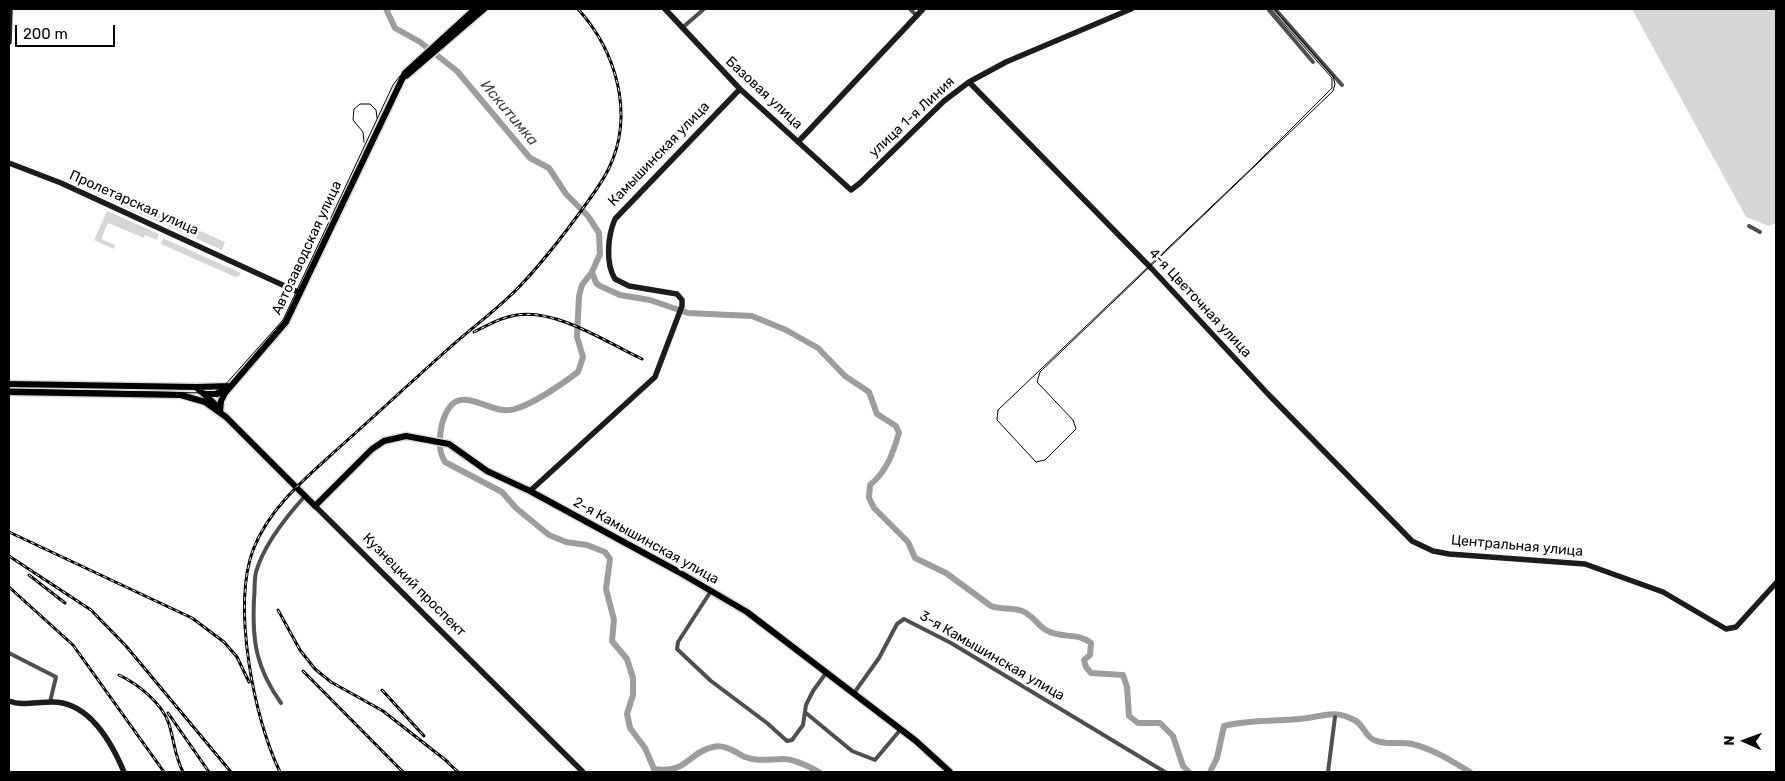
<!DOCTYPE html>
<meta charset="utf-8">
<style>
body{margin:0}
#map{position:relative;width:1785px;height:781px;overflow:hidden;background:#fff;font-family:Rubik,sans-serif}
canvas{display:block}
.frame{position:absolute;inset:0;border:10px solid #000;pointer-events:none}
.north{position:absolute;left:1720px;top:716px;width:50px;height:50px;-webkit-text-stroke:4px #fff;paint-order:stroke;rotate:272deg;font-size:14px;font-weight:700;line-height:20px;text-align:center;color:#000}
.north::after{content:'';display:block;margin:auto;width:18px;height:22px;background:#000;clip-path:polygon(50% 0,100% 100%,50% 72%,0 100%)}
.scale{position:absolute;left:15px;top:25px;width:100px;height:22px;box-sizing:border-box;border:2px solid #000;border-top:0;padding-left:6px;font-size:15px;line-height:18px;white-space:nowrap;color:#000;-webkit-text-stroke:4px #fff;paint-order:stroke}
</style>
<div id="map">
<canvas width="1785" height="781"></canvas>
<div class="frame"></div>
<div class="north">N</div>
<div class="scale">200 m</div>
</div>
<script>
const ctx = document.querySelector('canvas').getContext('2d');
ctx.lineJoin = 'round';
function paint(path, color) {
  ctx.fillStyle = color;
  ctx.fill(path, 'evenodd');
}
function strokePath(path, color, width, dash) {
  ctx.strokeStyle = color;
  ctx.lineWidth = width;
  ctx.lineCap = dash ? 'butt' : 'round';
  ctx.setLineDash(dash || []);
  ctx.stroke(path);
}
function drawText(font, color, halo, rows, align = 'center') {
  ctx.font = font + ' Rubik,sans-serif';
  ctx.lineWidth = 5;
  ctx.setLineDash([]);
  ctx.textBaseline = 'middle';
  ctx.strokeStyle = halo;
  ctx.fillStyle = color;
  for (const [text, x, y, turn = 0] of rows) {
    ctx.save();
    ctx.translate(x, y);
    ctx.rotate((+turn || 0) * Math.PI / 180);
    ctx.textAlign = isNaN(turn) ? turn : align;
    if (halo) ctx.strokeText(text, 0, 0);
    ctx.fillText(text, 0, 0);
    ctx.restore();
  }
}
const green = new Path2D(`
 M1632,9H1776V223L1769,226L1746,217Z
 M127,199L225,242L222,250L123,206Z
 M107,211L159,234L157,240L145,235L144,238L108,223L101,239L115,245L114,249L94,240Z
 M163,238L241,273L239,276L235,277L161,244Z`);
const river = new Path2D(`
 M386,9L395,28L420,42L457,71L530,158L549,168L566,194L588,216L599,233L600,254L592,272L582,285L579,296L577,337L583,357L578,372C562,384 535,403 515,409C488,418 456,374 442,424C439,438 438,450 445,462L502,492L516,508L549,535L566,542L587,545L605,552L610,559L606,589L614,620L612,641L627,659L633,678V695L627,714L630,728L645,748L654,769C688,774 687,753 713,747C725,744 735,752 745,757C758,762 770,759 783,759C794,759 810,767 819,772
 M592,272L596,283L600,286L620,295L650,300L688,313L752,316L786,330L818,348L845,376L869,392L877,414L896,426L899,433C893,453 887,471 870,485L869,498L874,508L908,542L915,558L946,573L991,606C1001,610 1012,607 1022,611C1033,615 1037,625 1046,630C1060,639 1078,632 1091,643L1090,655L1084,660L1086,667L1091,673L1123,675L1127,687L1129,716L1138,723H1160L1173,736L1183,766L1189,772
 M1210,772L1217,758L1224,726C1252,719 1279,722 1308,718C1327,715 1336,710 1356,721C1363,725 1366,737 1374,740C1387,746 1399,741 1412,744C1433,749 1452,761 1470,772`);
const street = new Path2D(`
 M910,9L916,15
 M1268,9L1313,62
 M1275,9L1342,85
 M682,28L704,9
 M1749,226L1760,232
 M711,591L678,642L677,649L711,681L767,723L787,741L792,740L803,725L806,705L813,691L826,673
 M9,653L56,677L50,702
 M854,693L879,658L897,624L904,619L951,643L1165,772
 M281,703C256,668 252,641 254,599C255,591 254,580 256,572C264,544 286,517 305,496
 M806,713L852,751L875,760L901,729
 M1328,772L1335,717`);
const secondary = new Path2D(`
 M665,9L740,89L851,190L860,183L944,101L969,82L1006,62L1131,9
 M9,42L10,9
 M969,82L1152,269L1268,394L1412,541L1433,551L1449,554L1585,564L1663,592L1726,629L1736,627L1776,583
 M798,142L923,9
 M9,163L61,183L300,293
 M530,491L655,377L682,306V300L677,294L629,286L615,279C605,263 608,235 615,219L740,89
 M315,506L583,772
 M9,701C22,706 36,702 51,702C88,701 111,741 124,772`);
const primary = new Path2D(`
 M406,76L484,9
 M9,384L196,387L216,405
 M197,387L231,386
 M9,392L181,395L205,402L226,417L315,506L372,449L384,441L406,436L449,444L487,471L530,491L677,571L747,612L916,741L950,772
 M204,394H217L226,390
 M220,412L221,401L225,393L286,322L405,73L475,9`);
const tram = new Path2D(`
 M1271,9L1332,78V88L1254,166L998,410L997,420L1036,462L1045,460L1076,429L1073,420L1037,382L1040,372L1333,91L1335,84L1333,76L1274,9
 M364,142L363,132L353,120L354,109L360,104H370L376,110L377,118
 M9,389L203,393L214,392L224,386L283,320L393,85L399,77L480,9`);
const rail = new Path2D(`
 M474,332C488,325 502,317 517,315C557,309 606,342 642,359
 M9,532L192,618L224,642L237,657L249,682
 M9,556L91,610L126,646L231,772
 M29,575L65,603
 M9,587L73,645L164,772
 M278,610L300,650L315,669L331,682L383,711L448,762
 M303,671L403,772
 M119,675C138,684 162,703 169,724C174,740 175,757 183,772
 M382,690L424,736
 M168,713L209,772
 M442,757L458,772
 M280,772C254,719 232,607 253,550C269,507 309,475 342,445C377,414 411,382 446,351C470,329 497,310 519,287C542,263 562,237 581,211C591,197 602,183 609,168C635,114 616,51 578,9`);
const streetNames = [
 ["Базовая улица",764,93,43],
 ["улица 1-я Линия",912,117,-43],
 ["Камышинская улица",659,154,-46],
 ["Пролетарская улица",134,203,24],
 ["Автозаводская улица",307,248,-65],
 ["4-я Цветочная улица",1200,303,47],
 ["2-я Камышинская улица",646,541,29],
 ["Центральная улица",1517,546,5],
 ["Кузнецкий проспект",414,585,45],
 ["3-я Камышинская улица",992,656,30]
];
const waterNames = [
 ["Искитимка",509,113,50]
];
paint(green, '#d6d6d6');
strokePath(river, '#9d9d9d', 6);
strokePath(primary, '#dbdbdb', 9);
strokePath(street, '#4f4f4f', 4);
strokePath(secondary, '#1c1c1c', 5.5);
strokePath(primary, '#000', 6);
strokePath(tram, '#000', 1);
strokePath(rail, '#000', 3);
strokePath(rail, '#fff', 1, [4]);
drawText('14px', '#000', '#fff', streetNames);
drawText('italic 15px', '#3e3e3e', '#fff', waterNames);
</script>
